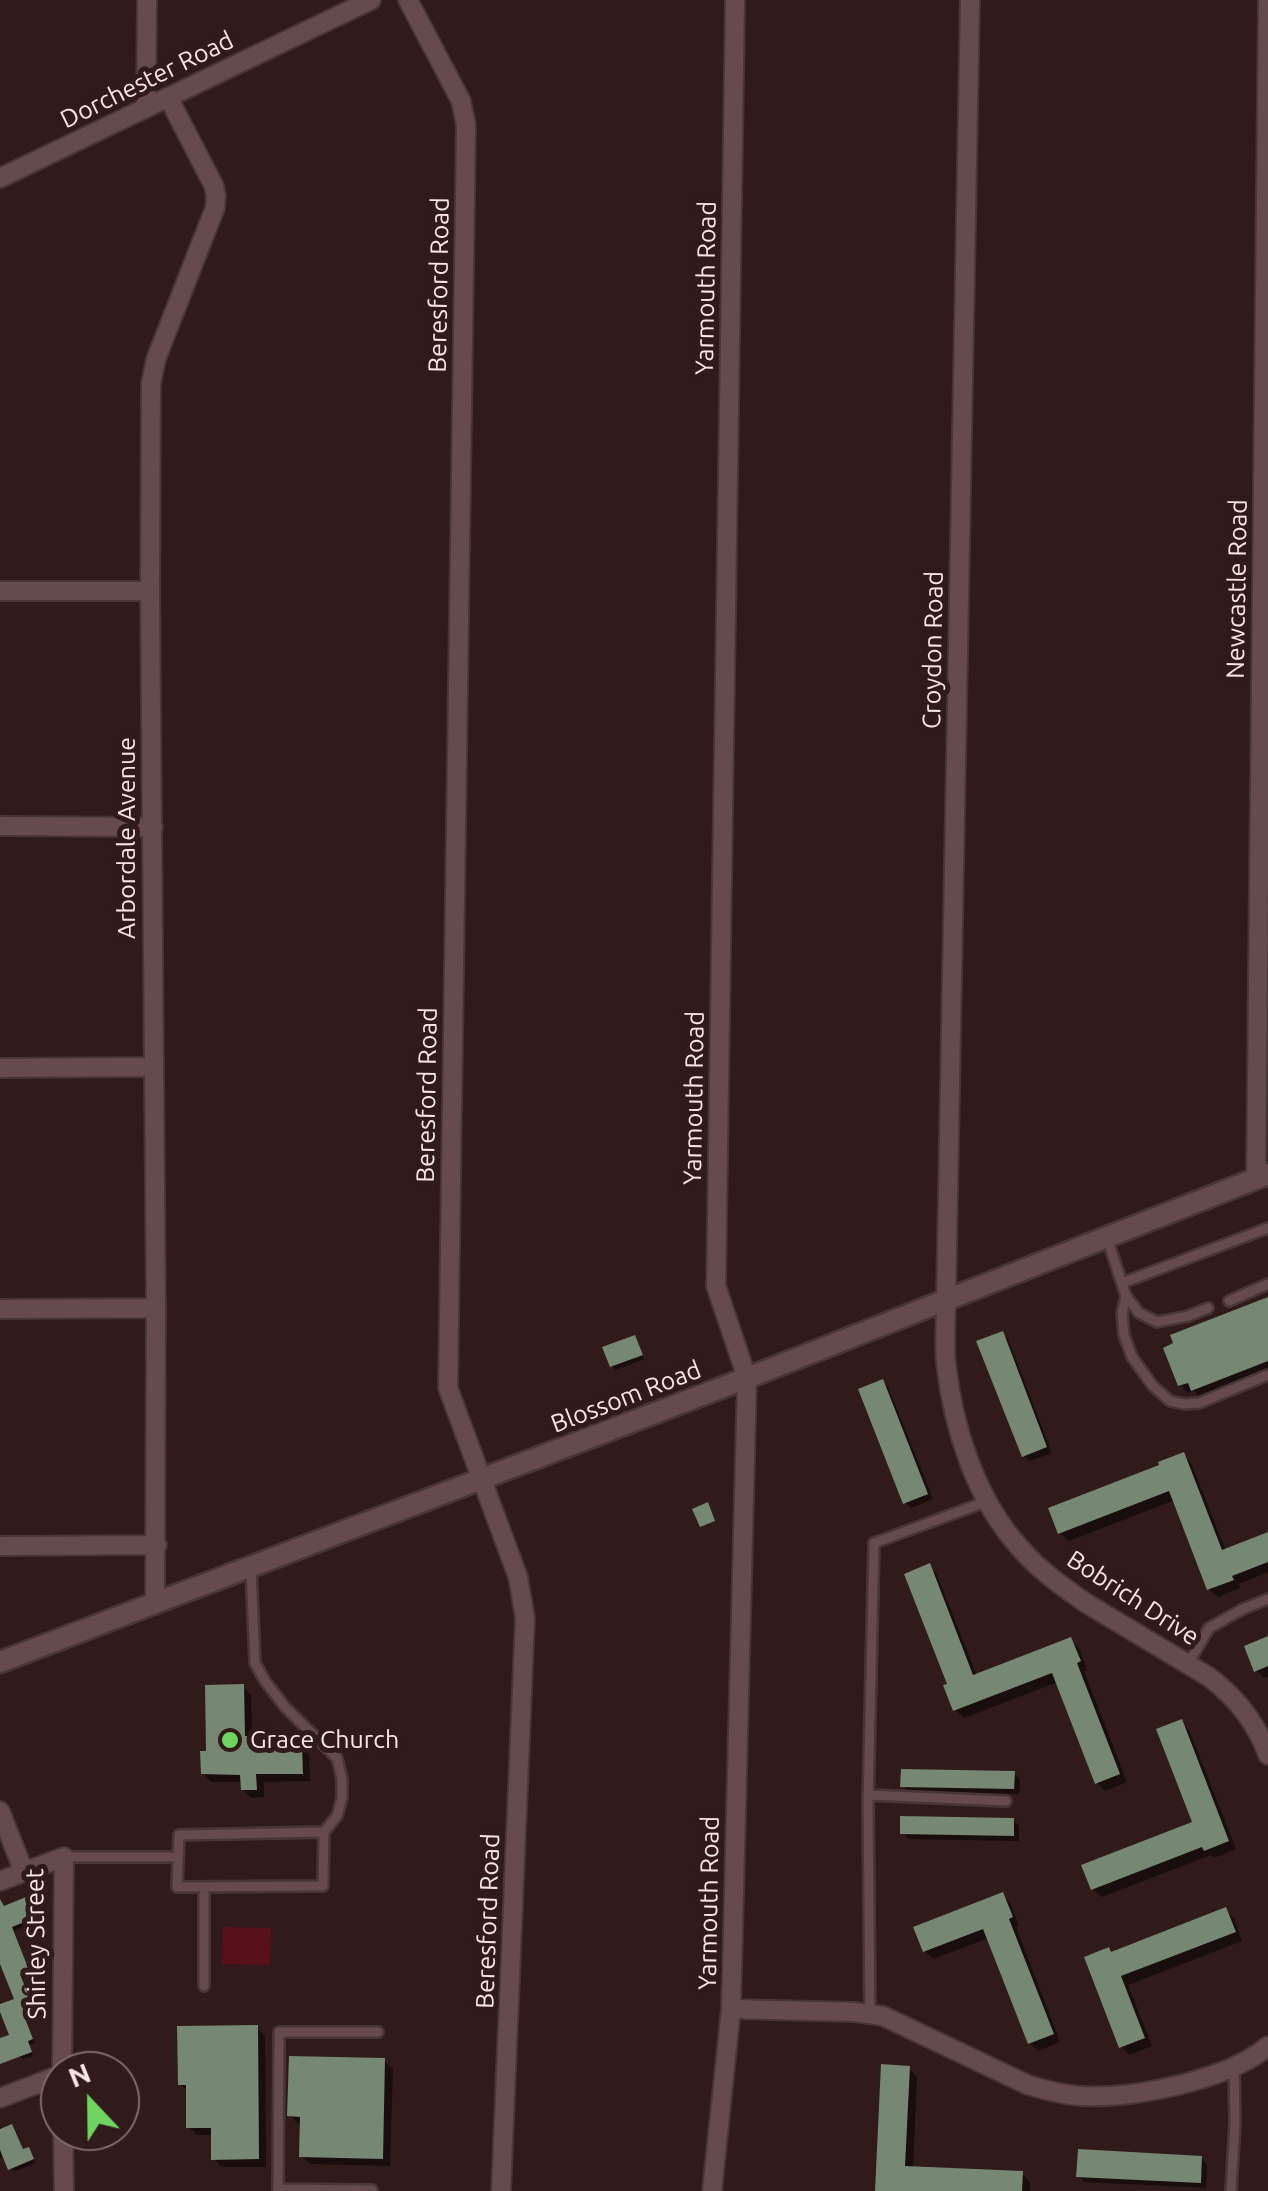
<!DOCTYPE html>
<style>
body{margin:0}
#map{position:relative;width:1268px;height:2191px;overflow:hidden;background:#301a1a;font-family:Ubuntu,sans-serif}
canvas{display:block}
.north{position:absolute;left:40px;top:2051px;width:100px;height:100px;box-sizing:border-box;background:#301a1a;border:2px solid #806c6c;border-radius:50%;rotate:338deg;font-size:28px;font-weight:700;line-height:40px;text-align:center;color:#f7e7e6}
.north::after{content:'';display:block;margin:auto;width:35px;height:45px;background:#6ed360;clip-path:polygon(50% 0,100% 100%,50% 72%,0 100%)}
</style>
<div id="map">
<canvas width="1268" height="2191"></canvas>
<div class="north">N</div>
</div>
<script>
const ctx = document.querySelector('canvas').getContext('2d');
ctx.lineJoin = 'round';
function paint(path, color) {
  ctx.fillStyle = color;
  ctx.fill(path, 'evenodd');
}
function strokePath(path, color, width, dash) {
  ctx.strokeStyle = color;
  ctx.lineWidth = width;
  ctx.lineCap = dash ? 'butt' : 'round';
  ctx.setLineDash(dash || []);
  ctx.stroke(path);
}
function drawText(font, color, halo, rows, align = 'center') {
  ctx.font = font + ' Ubuntu,sans-serif';
  ctx.lineWidth = 10;
  ctx.setLineDash([]);
  ctx.textBaseline = 'middle';
  ctx.strokeStyle = halo;
  ctx.fillStyle = color;
  for (const [text, x, y, turn = 0] of rows) {
    ctx.save();
    ctx.translate(x, y);
    ctx.rotate((+turn || 0) * Math.PI / 180);
    ctx.textAlign = isNaN(turn) ? turn : align;
    if (halo) ctx.strokeText(text, 0, 0);
    ctx.fillText(text, 0, 0);
    ctx.restore();
  }
}
const green = new Path2D(`
 M223,1927L271,1928L270,1965L222,1964Z`);
const shadow = new Path2D(`
 M1268,1299V1372L1202,1398L1194,1391L1188,1393L1180,1385Z
 M1002,1334L1008,1339L1052,1453L1030,1461L1024,1456Z
 M634,1338L644,1359L616,1370L612,1366Z
 M883,1382L888,1387L933,1499L911,1508L905,1502Z
 M1183,1455L1191,1463L1226,1551L1268,1535V1572L1239,1584L1240,1588L1218,1597L1209,1589L1175,1500L1069,1541L1060,1533Z
 M929,1566L937,1575L977,1676L1070,1640L1079,1648L1087,1670L1084,1671L1127,1782L1105,1791L1097,1783L1058,1682L964,1718L956,1710Z
 M1268,1639V1677L1264,1678L1256,1670Z
 M243,1687L251,1695L252,1738L261,1747L301,1746L309,1755L310,1781L264,1782V1797L251,1798L243,1789V1782H211L203,1773L209,1753Z
 M1181,1722L1189,1730L1236,1849L1214,1858L1211,1855L1102,1897L1093,1889L1195,1823Z
 M1014,1773L1020,1779L1019,1794L909,1792L903,1786Z
 M1013,1820L1019,1826V1841L908,1839L903,1833Z
 M1002,1894L1010,1903L1019,1926L1016,1927L1060,2042L1038,2051L1030,2043L989,1938L933,1959L925,1951Z
 M25,1900L36,1922L14,1931L31,1974L22,1977L37,2018L27,2022L35,2043L29,2045L33,2056L23,2059L19,2056L17,2001L0,1957V1910Z
 M1225,1910L1234,1918L1242,1941L1128,1985L1152,2046L1129,2055L1121,2046L1112,1954Z
 M257,2028L265,2036L266,2167H222L214,2159L213,2135H197L189,2127V2092L180,2084Z
 M384,2061L393,2069L390,2166L310,2164L302,2156L303,2124H298L290,2115Z
 M909,2068L917,2077L913,2169L1022,2174L1030,2182V2191H877Z
 M0,2126L4,2130L11,2127L15,2130L24,2152L28,2150L36,2163L14,2172L5,2156L0,2158Z
 M1201,2158L1207,2164L1206,2188L1085,2182L1079,2176Z`);
const building = new Path2D(`
 M1268,1297V1361L1191,1391L1188,1383L1178,1386L1163,1348L1173,1343L1170,1335Z
 M1003,1331L1047,1447L1022,1457L976,1341Z
 M635,1335L643,1355L610,1367L602,1347Z
 M883,1379L928,1494L903,1504L858,1389Z
 M1184,1452L1222,1550L1268,1532V1562L1232,1576L1234,1580L1207,1590L1169,1491L1058,1534L1048,1508L1159,1465L1158,1462Z
 M708,1502L715,1521L700,1527L692,1509Z
 M930,1563L973,1675L1071,1637L1081,1661L1077,1663L1120,1774L1095,1784L1052,1673L953,1711L943,1685L947,1684L904,1574Z
 M1268,1636V1666L1254,1672L1244,1646Z
 M244,1684L245,1736H253V1745L302,1744L303,1774H256L257,1790H241L240,1775L201,1774L200,1751H206L205,1685Z
 M1182,1719L1229,1841L1204,1851L1202,1847L1091,1890L1081,1865L1192,1822L1156,1729Z
 M901,1769L1015,1771L1014,1789L900,1787Z
 M900,1816L1014,1818V1836L900,1834Z
 M1003,1892L1013,1917L1009,1919L1054,2034L1028,2044L983,1929L923,1952L913,1927Z
 M26,1897L34,1918L12,1927L29,1970L20,1974L36,2014L25,2018L33,2039L28,2041L32,2052L0,2064V2038L9,2035L0,2012V2004L14,1999L0,1964V1899L4,1906Z
 M1226,1907L1236,1932L1121,1976L1145,2038L1119,2048L1084,1957L1109,1947L1111,1952Z
 M258,2025L259,2159L211,2160V2128H186V2085H178L177,2026Z
 M289,2056L385,2058L383,2159L299,2157L300,2117L287,2116Z
 M881,2064L910,2066L905,2166L1023,2171L1022,2191H875Z
 M12,2124L23,2149L29,2147L34,2159L8,2170L0,2150V2129Z
 M1078,2149L1202,2156L1201,2183L1076,2177Z`);
const service = new Path2D(`
 M1107,1238L1126,1296L1122,1313L1124,1335L1132,1357L1153,1386L1170,1401L1184,1404L1199,1403L1268,1375
 M1122,1283L1268,1228
 M1126,1296L1139,1313L1157,1322L1188,1316L1208,1308
 M1229,1301L1268,1284
 M251,1569L255,1663L265,1681L285,1707L337,1758L342,1779V1798L337,1816L324,1832L323,1886L177,1887L179,1835L324,1832
 M1188,1664L1209,1628L1243,1609L1268,1599
 M868,1795L1006,1801
 M64,1857H178
 M204,1986V1887
 M870,2014L868,1803L874,1543L988,1501
 M278,2189L372,2190
 M278,2191L279,2032H378
 M1231,2191L1235,2122L1234,2067`);
const minor = new Path2D(`
 M408,0L461,101L466,125L448,1388L518,1577L525,1618L501,2191
 M970,0L946,1301C946,1322 944,1343 946,1363C953,1428 976,1500 1021,1549C1039,1570 1063,1587 1086,1603L1209,1677C1237,1698 1256,1722 1268,1755
 M146,108L147,0
 M0,178L371,0
 M0,591H150
 M0,826L153,827
 M0,1068L153,1067
 M1256,1179L1268,0
 M0,1309L156,1308
 M0,1546L157,1545
 M155,1603L156,1308L150,591L151,384L156,359L215,208L216,196L214,186L168,97
 M0,1811L24,1872
 M0,1881L64,1857L62,2071
 M731,2009L855,2012L883,2016L1028,2085C1045,2090 1063,2095 1081,2096C1134,2099 1228,2080 1268,2046
 M0,2098L60,2075
 M63,2131L64,2191
 M712,2191L731,2009L747,1378L716,1286L735,0`);
const tertiary = new Path2D(`
 M0,1662L747,1378L1268,1174`);
const markers = [
 [230,1740,10,"#6ed360"]
];
const streetNames = [
 ["Dorchester Road",147,80,-26],
 ["Beresford Road",439,285,-89],
 ["Yarmouth Road",706,288,-89],
 ["Newcastle Road",1237,589,-89],
 ["Croydon Road",933,650,-89],
 ["Arbordale Avenue",127,838,-90],
 ["Beresford Road",427,1095,-89],
 ["Yarmouth Road",694,1098,-89],
 ["Blossom Road",626,1397,-21],
 ["Bobrich Drive",1133,1598,33],
 ["Yarmouth Road",709,1903,-89],
 ["Beresford Road",488,1921,-88],
 ["Shirley Street",36,1944,-91]
];
const poiNames = [
 ["Grace Church",250,1740]
];
paint(green, '#58111a');
paint(shadow, '#0007');
paint(building, '#768773');
strokePath(service, '#483636', 14);
strokePath(minor, '#483636', 22);
strokePath(tertiary, '#483636', 25);
strokePath(service, '#654b4b', 9);
strokePath(minor, '#654b4b', 18);
strokePath(tertiary, '#654b4b', 20);
for (const [x, y, r, color] of markers) {
  const dot = new Path2D();
  dot.arc(x, y, r, 0, 2 * Math.PI);
  ctx.fillStyle = color;
  ctx.fill(dot);
  strokePath(dot, '#301a1a', 4);
}
drawText('25px', '#f7e7e6', '#301a1a', streetNames);
drawText('25px', '#f7e7e6', '#301a1a', poiNames, 'left');
</script>
